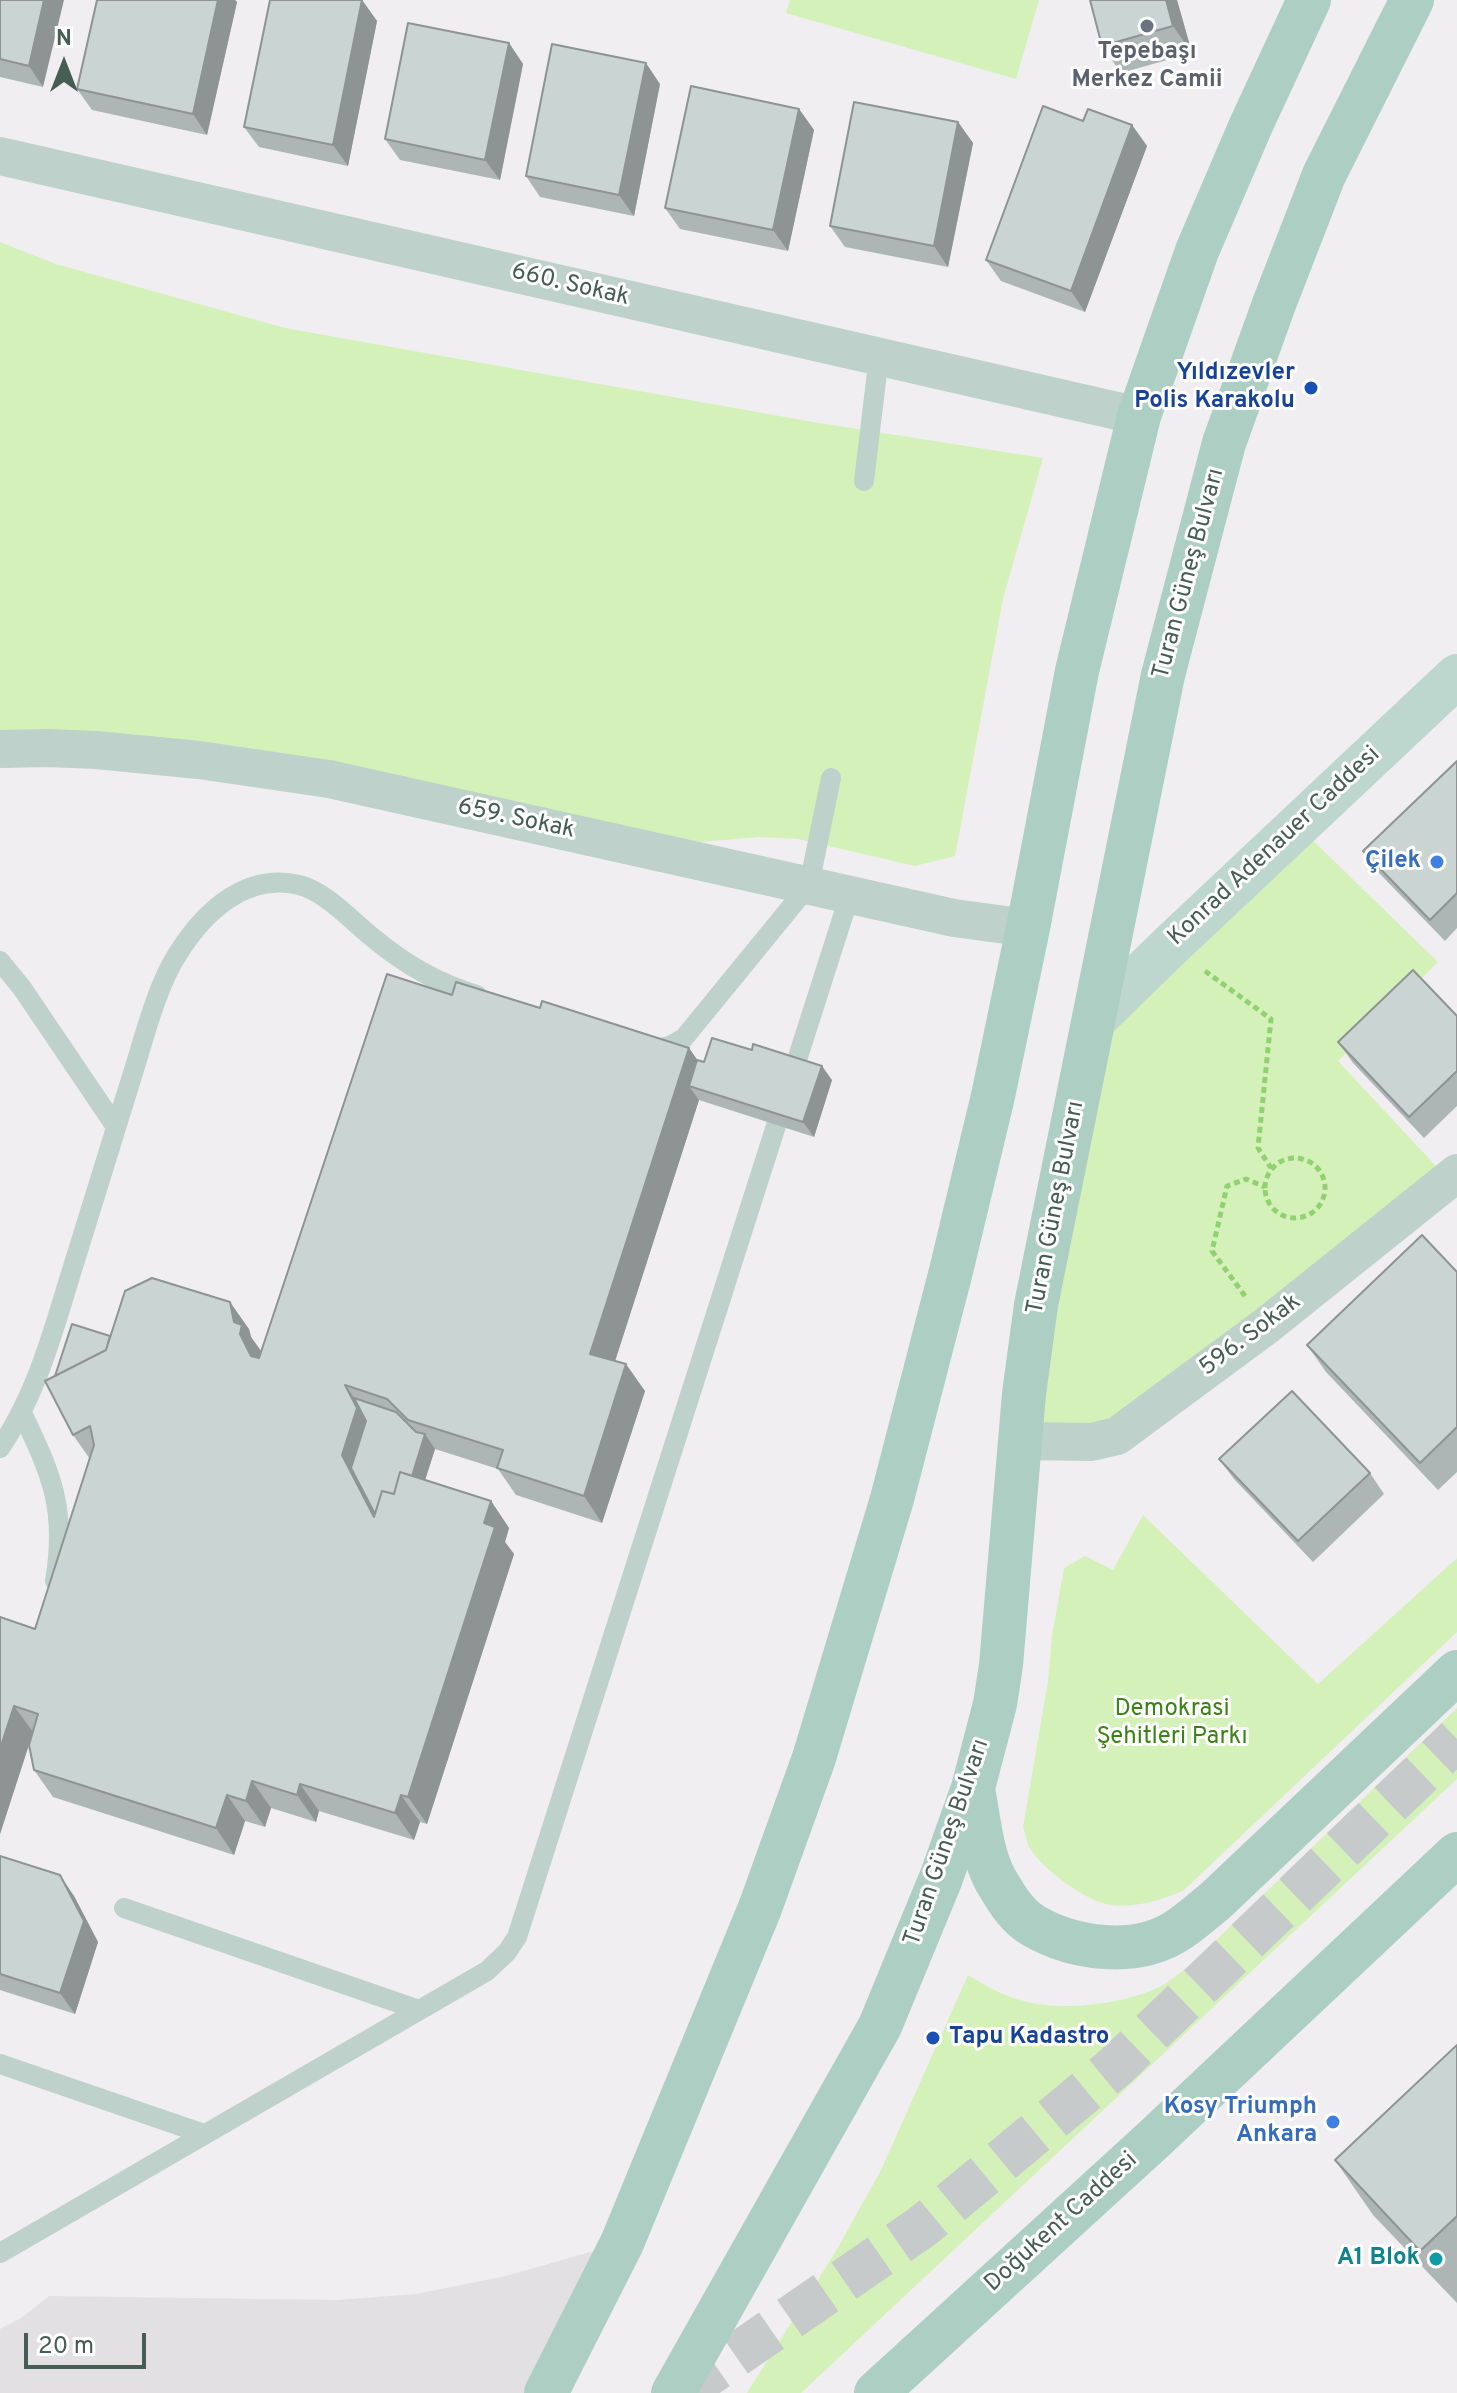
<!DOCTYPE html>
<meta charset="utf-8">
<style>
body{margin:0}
#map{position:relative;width:1457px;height:2393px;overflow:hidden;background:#f1eef1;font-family:Overpass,sans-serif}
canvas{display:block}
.north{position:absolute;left:24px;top:24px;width:80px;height:80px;-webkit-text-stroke:6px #fff;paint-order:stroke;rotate:0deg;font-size:22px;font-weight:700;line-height:32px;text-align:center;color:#465d54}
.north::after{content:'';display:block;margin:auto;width:28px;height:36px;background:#465d54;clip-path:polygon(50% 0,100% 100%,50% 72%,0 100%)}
.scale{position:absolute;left:24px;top:2333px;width:122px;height:36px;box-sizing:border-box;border:4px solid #465d54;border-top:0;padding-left:10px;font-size:24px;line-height:28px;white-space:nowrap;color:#465d54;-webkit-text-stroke:6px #fff;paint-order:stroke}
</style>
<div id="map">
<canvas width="1457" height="2393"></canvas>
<div class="north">N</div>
<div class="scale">20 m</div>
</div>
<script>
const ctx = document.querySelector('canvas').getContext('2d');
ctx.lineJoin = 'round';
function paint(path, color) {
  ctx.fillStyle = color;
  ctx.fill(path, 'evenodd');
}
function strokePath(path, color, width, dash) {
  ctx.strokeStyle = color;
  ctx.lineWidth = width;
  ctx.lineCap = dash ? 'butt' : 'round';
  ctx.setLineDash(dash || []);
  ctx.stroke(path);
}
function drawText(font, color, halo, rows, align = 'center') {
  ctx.font = font + ' Overpass,sans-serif';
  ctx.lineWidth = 6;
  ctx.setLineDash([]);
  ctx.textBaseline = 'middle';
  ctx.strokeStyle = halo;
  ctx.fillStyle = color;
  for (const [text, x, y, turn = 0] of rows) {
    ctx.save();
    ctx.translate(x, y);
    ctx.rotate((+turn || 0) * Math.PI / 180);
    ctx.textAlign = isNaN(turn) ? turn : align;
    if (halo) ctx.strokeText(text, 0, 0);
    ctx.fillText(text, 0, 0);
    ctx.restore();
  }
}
const education = new Path2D(`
 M622,2243L546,2393H0V2329L21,2318L49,2296L337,2300L416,2294L506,2276Z`);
const green = new Path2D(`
 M790,0H1039L1016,79L786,13Z
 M0,242L56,264L285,328L819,423L1043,458L1003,599L955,856L915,866L798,839L759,837L700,842L316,766L0,731Z
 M1297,825L1438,962L1338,1061L1449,1180L1117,1436L1021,1441L1095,1019Z
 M1143,1515L1318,1684L1457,1558V1632L1184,1890C1160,1901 1133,1909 1106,1904C1083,1899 1038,1866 1028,1845C1026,1839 1025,1832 1023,1827L1048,1681L1052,1636L1064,1568L1085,1556L1113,1570Z
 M1457,1708V1779L801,2393H747L836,2251L881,2170L968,1975C986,1986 1003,1996 1024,2001C1062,2012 1122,2004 1157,1988C1168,1983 1178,1974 1188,1967Z`);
const primaryTunnel = new Path2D(`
 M681,2393L923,2226L1115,2067L1457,1739`);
const path = new Path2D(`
 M1205,971L1271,1019L1258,1148L1271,1168
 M1265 1188a30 30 0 1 1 60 0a30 30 0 1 1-60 0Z
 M1245,1296L1212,1251L1227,1186L1246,1179L1265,1187`);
const service = new Path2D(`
 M864,481L879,356
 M0,961L22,988L116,1127
 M649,1047C662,1051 673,1045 684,1038L809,885L831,778
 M22,1413C52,1475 67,1510 55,1581
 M0,1448C37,1394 53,1331 72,1270C92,1204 113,1139 133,1073C144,1038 157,986 177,955C203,913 245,872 299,885C325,891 352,921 372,937C403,963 438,984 477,995
 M124,1908L419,2010
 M0,2064L204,2134
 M0,2253L487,1971L507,1952L517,1937L850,894`);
const minor = new Path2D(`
 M0,156L1139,416
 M0,749L47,748L96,750L199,760L329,779L954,918L1028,928
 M1021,1441L1091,1442L1117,1436L1266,1326L1457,1173`);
const secondary = new Path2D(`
 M1095,1019L1170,946L1457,676`);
const primary = new Path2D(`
 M973,1789C979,1819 981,1852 995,1879C1005,1896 1016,1916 1034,1926C1074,1949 1134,1957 1175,1932C1189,1924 1201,1912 1214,1902L1457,1672
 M546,2393L622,2243L760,1908L814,1758L892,1499L951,1271L993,1096L1028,928L1077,671L1139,416L1197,251L1251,125L1309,0
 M673,2393L880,2026L941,1878L973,1788L995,1704L1001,1665L1024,1394L1036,1305L1163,675L1224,443L1274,304L1324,175L1412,0
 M876,2393L1153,2140L1457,1854`);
const wall = new Path2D(`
 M0,0L43,87L0,77Z
 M97,0H235L237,2L207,135L92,110L77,89Z
 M362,0L377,21L348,166L259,147L244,127Z
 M1090,0H1177L1192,53L1121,73L1102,46Z
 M509,43L523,64L500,180L400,160L385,139Z
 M660,84L634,216L540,197L526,176Z
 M799,109L814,130L788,251L680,229L665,208Z
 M1083,121L1132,125L1147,146L1085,312L1001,281L986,260Z
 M958,122L973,143L948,267L845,247L830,226Z
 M1457,761V928L1445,941L1378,872L1363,851Z
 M452,995L540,1008L689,1048L697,1060L704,1062L832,1080L814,1137L699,1100L615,1361L645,1391L602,1523L516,1495L498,1469L435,1449L425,1480L491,1501L509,1528L505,1542L514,1554L427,1824L420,1822L414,1840L319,1811L316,1822L271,1808L265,1827L245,1821L234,1855L53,1797L34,1770L29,1745L0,1834V1617L35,1629L90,1459L73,1435L55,1376L111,1336L249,1329L251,1337L261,1351Z
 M1457,1016V1106L1424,1138L1353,1063L1338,1042Z
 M1457,1272V1472L1438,1490L1326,1372L1307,1345Z
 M1219,1459L1370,1473L1384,1494L1313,1562L1234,1479Z
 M0,1856L74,1896L98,1942L75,2014L0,1990Z
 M1457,2045V2303L1373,2215L1335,2160Z`);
const shadedWall = new Path2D(`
 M44,0H64L43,87L29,66Z
 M218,0H235L237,2L207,135L193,114Z
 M362,0L377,21L348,166L333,145Z
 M1166,0H1177L1192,53L1173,26Z
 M509,43L523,64L500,180L485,160Z
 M646,63L660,84L634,216L619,195Z
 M799,109L814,130L788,251L773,230Z
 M958,122L973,143L948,267L934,246Z
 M1132,125L1147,146L1085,312L1071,291Z
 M689,1048L708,1075L689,1086L699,1100L609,1380L590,1354Z
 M822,1066L832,1080L814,1137L803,1122Z
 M230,1302L249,1329L251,1337L261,1351L258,1361L251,1356L234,1322Z
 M626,1364L645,1391L602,1523L584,1496Z
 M345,1385L364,1412L383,1526L374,1517L342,1455Z
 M425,1434L435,1449L412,1521L402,1507Z
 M491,1501L509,1528L505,1542L514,1554L427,1824L408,1797Z
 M14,1706L33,1732L0,1834V1749Z
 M252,1781L271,1808L265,1827L246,1801Z
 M300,1784L319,1811L316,1822L297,1795Z
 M227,1795L245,1821L234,1855L216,1828Z
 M401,1795L420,1822L414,1840L395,1813Z
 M60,1875L74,1896L98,1942L75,2014L60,1993Z`);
const building = new Path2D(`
 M0,0H44L29,66L0,59Z
 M97,0H218L193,114L77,89Z
 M270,0H362L333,145L244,127Z
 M1090,0H1166L1173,26L1102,46Z
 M408,23L509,43L485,160L385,139Z
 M552,44L646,63L619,195L526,176Z
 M691,86L799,109L773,230L665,208Z
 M854,102L958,122L934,246L830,226Z
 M1043,106L1083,121L1088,109L1132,125L1071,291L986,260Z
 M1457,761V893L1430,920L1363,851Z
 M1413,970L1457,1016V1071L1409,1117L1338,1042Z
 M387,974L452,995L456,982L540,1008L542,1001L689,1048L590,1354L626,1364L584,1496L497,1468L503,1450L408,1420L387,1399L345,1385L357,1408L342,1455L374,1517L382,1491L394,1494L400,1472L491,1501L484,1523L495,1527L408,1797L401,1795L395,1813L300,1784L297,1795L252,1781L246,1801L227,1795L216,1828L34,1770L29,1745L38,1714L14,1706L0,1749V1617L35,1629L94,1445L90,1426L73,1435L45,1381L106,1350L125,1291L152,1278L230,1302L234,1322L242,1325L240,1334L251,1356L259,1358Z
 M712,1038L752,1050L753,1044L822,1066L803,1122L689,1086L697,1060L704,1062Z
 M1422,1235L1457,1272V1427L1420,1463L1307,1345Z
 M72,1324L110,1336L106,1350L55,1376Z
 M1292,1391L1370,1473L1298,1541L1219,1459Z
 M354,1398L396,1412L416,1432L425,1434L412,1476L400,1472L394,1494L382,1491L375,1514L351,1468L366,1421Z
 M0,1856L60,1875L84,1921L60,1993L0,1974Z
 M1457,2045V2216L1420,2251L1335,2160Z`);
const markers = [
 [1147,26,8,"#6b7280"],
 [1311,388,8,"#1a4fb4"],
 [1437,862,8,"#3f7fe0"],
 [933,2038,8,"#1a4fb4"],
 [1333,2122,8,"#3f7fe0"],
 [1436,2259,8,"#0f9aa8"]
];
const worshipNames = [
 ["Tepebaşı",1147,53],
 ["Merkez Camii",1147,81]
];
const streetNames = [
 ["660. Sokak",570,286,13],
 ["Turan Güneş Bulvarı",1190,574,-75],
 ["659. Sokak",516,820,12],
 ["Konrad Adenauer Caddesi",1275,847,-43],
 ["Turan Güneş Bulvarı",1057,1208,-79],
 ["596. Sokak",1251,1336,-37],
 ["Turan Güneş Bulvarı",948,1843,-71],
 ["Doğukent Caddesi",1062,2223,-42]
];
const transitNames = [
 ["Yıldızevler",1295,374],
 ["Polis Karakolu",1295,402],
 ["Tapu Kadastro",949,2038,"left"]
];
const shopNames = [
 ["Çilek",1421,862],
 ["Kosy Triumph",1317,2108],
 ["Ankara",1317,2136]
];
const parkNames = [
 ["Demokrasi",1172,1710],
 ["Şehitleri Parkı",1172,1738]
];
const cultureNames = [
 ["A1 Blok",1420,2259]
];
paint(education, '#e2e0e3');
paint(green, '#d4f1ba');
strokePath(primaryTunnel, '#c6caca', 44, [44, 22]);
strokePath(path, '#92d171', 5, [6, 4]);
strokePath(service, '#bed1ca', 20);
strokePath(minor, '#bed1ca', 38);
strokePath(secondary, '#bed7ce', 44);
strokePath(primary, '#adcfc3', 44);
paint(wall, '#aeb6b5');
paint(shadedWall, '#8d9493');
paint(building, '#cad4d2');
strokePath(building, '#8d9493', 2);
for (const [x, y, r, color] of markers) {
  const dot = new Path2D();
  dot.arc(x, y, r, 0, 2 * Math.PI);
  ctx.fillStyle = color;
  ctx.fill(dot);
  strokePath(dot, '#fff', 3);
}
drawText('bold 24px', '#5b616d', '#fff', worshipNames);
drawText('24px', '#465d54', '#fff', streetNames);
drawText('bold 24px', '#164399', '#fff', transitNames, 'right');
drawText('bold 24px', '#366cbe', '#fff', shopNames, 'right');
drawText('24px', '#3a8312', '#fff', parkNames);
drawText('bold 24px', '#0d838f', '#fff', cultureNames, 'right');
</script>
